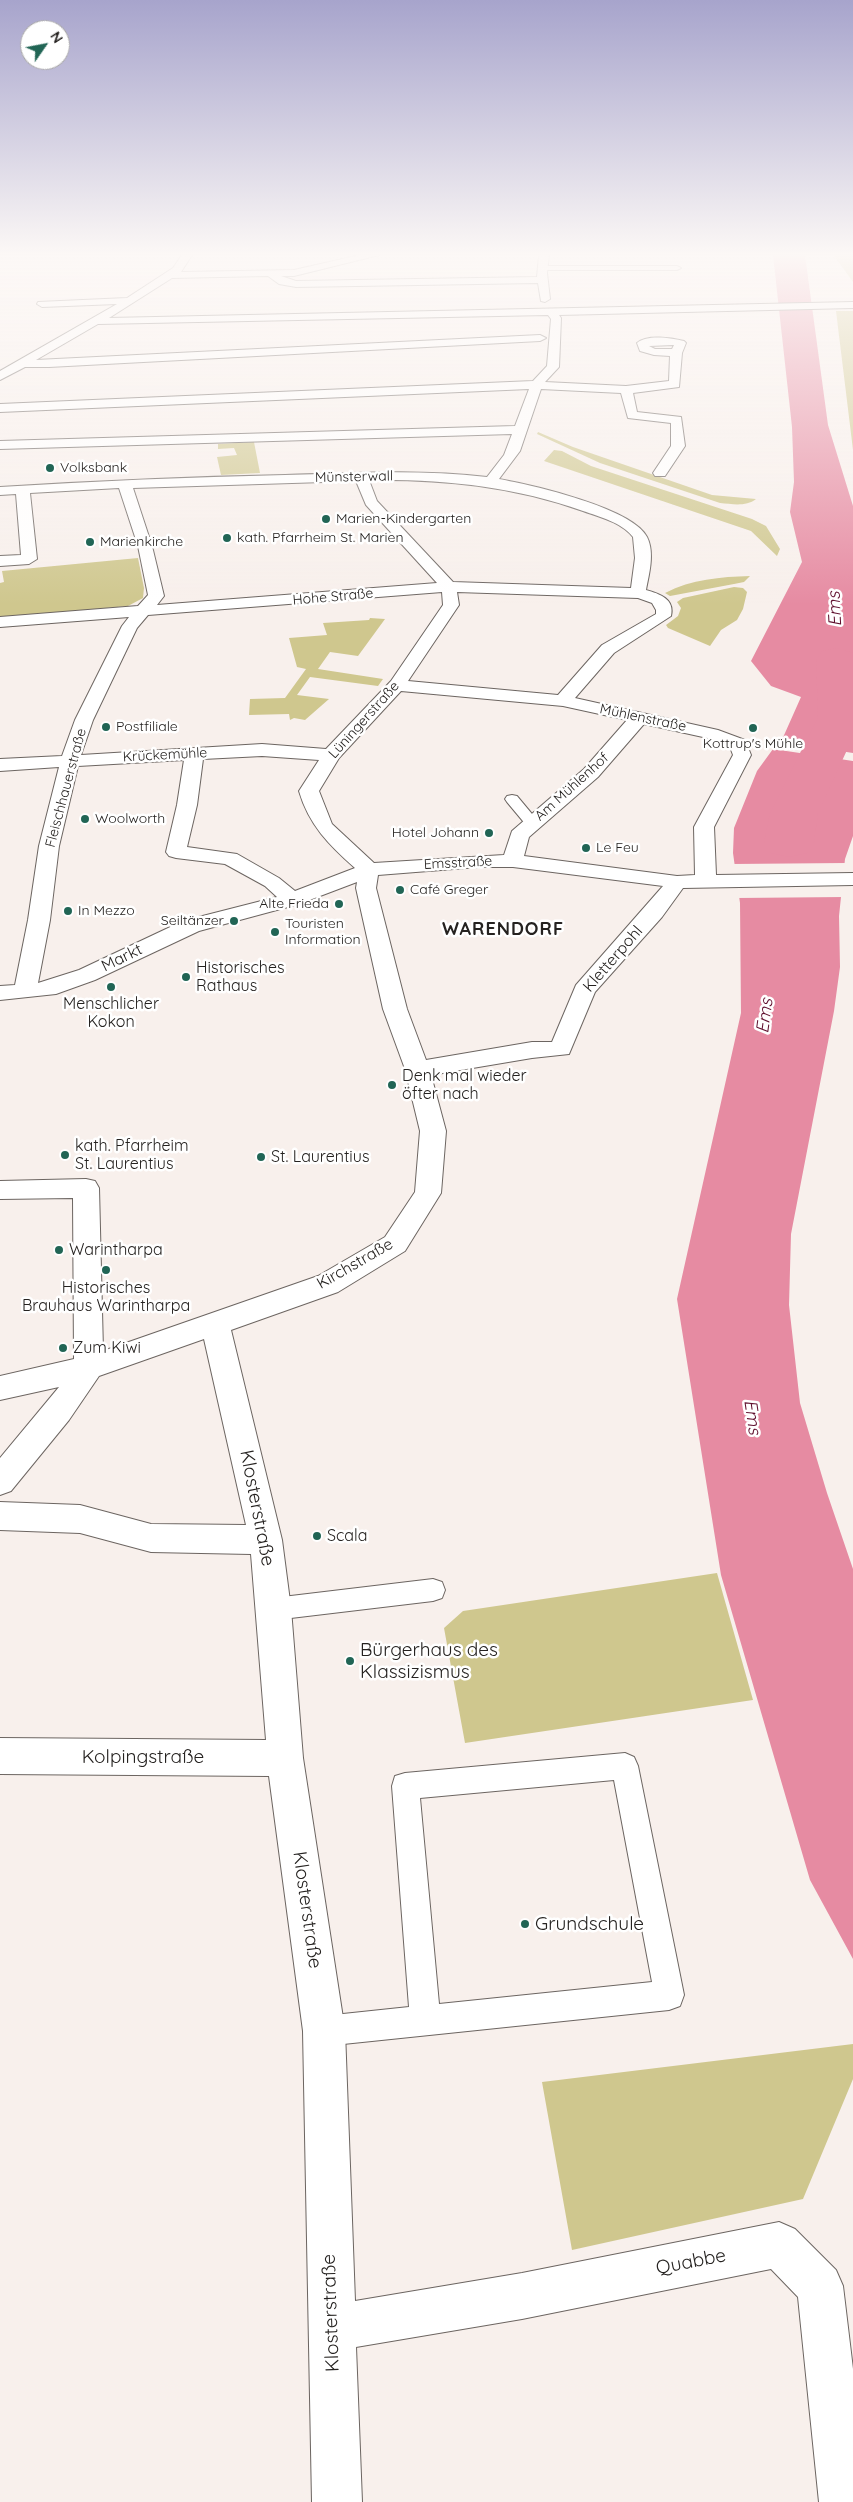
<!DOCTYPE html>
<meta charset="utf-8">
<style>
body{margin:0}
#map{position:relative;width:853px;height:2502px;overflow:hidden;background:#f8f0ec;font-family:Quicksand,sans-serif}
canvas{display:block}
.north{position:absolute;left:20px;top:20px;width:50px;height:50px;box-sizing:border-box;background:#fff;border:1px solid #a8a7a6;border-radius:50%;rotate:57deg;font-size:14px;font-weight:700;line-height:20px;text-align:center;color:#252220}
.north::after{content:'';display:block;margin:auto;width:18px;height:22px;background:#216555;clip-path:polygon(50% 0,100% 100%,50% 72%,0 100%)}
</style>
<div id="map">
<canvas width="853" height="2502"></canvas>
<div class="north">N</div>
</div>
<script>
const ctx = document.querySelector('canvas').getContext('2d');
ctx.lineJoin = 'round';
function paint(path, color) {
  ctx.fillStyle = color;
  ctx.fill(path, 'evenodd');
}
function strokePath(path, color, width, dash) {
  ctx.strokeStyle = color;
  ctx.lineWidth = width;
  ctx.lineCap = dash ? 'butt' : 'round';
  ctx.setLineDash(dash || []);
  ctx.stroke(path);
}
function drawText(font, color, halo, rows, align = 'center') {
  ctx.font = font + ' Quicksand,sans-serif';
  ctx.lineWidth = 5;
  ctx.setLineDash([]);
  ctx.textBaseline = 'middle';
  ctx.strokeStyle = halo;
  ctx.fillStyle = color;
  for (const [text, x, y, turn = 0] of rows) {
    ctx.save();
    ctx.translate(x, y);
    ctx.rotate((+turn || 0) * Math.PI / 180);
    ctx.textAlign = isNaN(turn) ? turn : align;
    if (halo) ctx.strokeText(text, 0, 0);
    ctx.fillText(text, 0, 0);
    ctx.restore();
  }
}
const green = new Path2D(`
 M833,255H853V282L835,257Z
 M853,311V450L836,311Z
 M538,432L573,447L712,495L756,499C746,507 732,504 720,503L600,463L537,434Z
 M254,442L260,473L221,475L217,457L237,455L234,448L218,449V444Z
 M554,450L562,451L591,466L752,519L766,526L780,549L777,556L751,531L544,461Z
 M138,558L144,588L143,598L128,606L0,618V583L4,582L2,571Z
 M750,576L744,582L734,584L670,596L665,593C692,579 720,577 750,576Z
 M734,587L743,588L747,592L743,609L737,620L721,630L710,646L668,628L666,625L678,616L681,608L677,602L683,598Z
 M370,618L385,619L358,656L330,652L318,669L383,679L378,686L310,677L297,695L329,699L305,720L294,718L290,720L289,714L249,715L250,699L285,698L306,669L297,667L289,638L327,635L323,623L369,620Z
 M717,1573L753,1700L465,1743L444,1628L463,1611Z
 M853,2044V2079L803,2199L572,2250L542,2082Z`);
const water = new Path2D(`
 M773,255H805L828,425L853,506V753L781,742L801,697L771,686L751,661L802,562L790,512L794,482L792,427Z
 M773,749L853,761V836L845,859L839,916L840,967L834,1011L791,1234L789,1305L800,1403L827,1493L853,1569V1959L810,1880L721,1575L677,1299L741,1013L740,903L733,853L734,828L757,771Z`);
const pier = new Path2D(`
 M846,863L844,897L737,898L732,864Z`);
const river = new Path2D(`
 M837,648L853,653V737L818,813L814,842L807,853L789,857L771,853L764,842L770,813L818,717L816,660L822,651Z`);
const lane = new Path2D(`
 M542,266H677L681,268L677,270H539Z
 M512,795L517,796L537,820L539,823L537,826H527L507,802L505,799L507,796Z
 M433,1579L442,1582L445,1590L442,1598L433,1601L274,1620L265,1617L262,1609L265,1601L274,1598Z
 M625,1753L634,1757L638,1766L684,1995L680,2006L669,2010L324,2046L313,2042L309,2031L313,2020L324,2016L409,2007L392,1786L395,1776L405,1773ZM614,1780L652,1982L439,2004L420,1798Z`);
const street = new Path2D(`
 M182,255H192L181,272L294,270L360,255H379L294,276H281L296,281L537,277L539,255H549L547,273L550,299L545,302L541,301L538,283L296,287L279,284L268,276L172,278L109,318L853,302V308L559,315L561,318L559,367L545,382L626,386L669,381L670,356L654,355L640,351L637,343C647,334 672,338 684,341L686,343L682,353L679,387L633,393L637,412L681,417L685,446L665,476H655L653,473L671,446V423L628,418L621,393L541,389L520,451L499,479C532,485 633,508 647,537C655,553 649,574 646,590C660,594 675,599 671,616L614,653L575,698L718,730L745,740L751,755L714,827L716,875L853,873V885L683,888L662,917L595,992L569,1054L532,1058L431,1075L446,1131L441,1193L405,1251L338,1292L231,1330L282,1540L291,1609L303,1758L345,2031L355,2301L522,2273L779,2222L795,2229L836,2270L843,2286L853,2369V2502H819L798,2297L771,2269L522,2319L356,2347L362,2502H312L303,2031L269,1776L0,1774V1738L266,1740L251,1554L151,1552L80,1533L0,1530V1502L80,1505L151,1524L246,1525L204,1339L99,1376L69,1420L11,1491L0,1495V1458L59,1387L0,1400V1376L74,1359L73,1198L0,1199V1181L86,1179L95,1181L99,1188L103,1351L318,1276L385,1237L415,1192L420,1131L405,1069L383,1009L356,888L357,882L299,904L199,931L95,980L56,994L0,1000V986L15,985L28,920L39,846L59,767L0,771V759L62,756L75,720L122,626L129,617L0,627V617L138,606L148,595L138,546L119,488L30,493L37,559L29,564L0,566V556L21,555L16,494L0,495V487C95,481 190,477 285,475C353,473 419,469 487,477L504,455L512,434L0,449V441L515,426L529,389L0,412V404L533,381L547,366L551,319L548,315L98,324L36,360L540,335L546,338L540,341L49,367H25L0,380V371L117,304L42,307L37,304L38,302L127,298L173,268ZM674,345L672,349H655L649,346ZM369,480C443,479 513,486 583,511C600,517 621,522 633,537L635,558L631,588L453,582L377,501ZM356,481L366,505L437,583L157,605L164,596L152,546L133,488ZM442,592L443,605L391,681L326,749L262,744L81,755L93,720L137,628L148,615ZM457,592L638,598L652,603L656,610V614L602,645L558,695L408,681L459,605ZM401,691L563,706L627,720L584,769L512,831L504,855L374,863L332,824L319,791L339,758ZM644,724L712,739L730,747L733,755L694,827L695,875L677,876L524,856L529,837L598,777ZM262,756L319,760L299,791C309,825 329,845 355,868L295,891L279,878L237,854L187,847L197,805L203,759ZM184,760L177,805L166,852L169,856L176,858L225,864L265,886L277,897L183,921L79,970L38,983L50,920L59,846L78,766ZM479,867H513L663,886L576,985L552,1042H532L426,1060L407,1009L376,888L378,875Z`);
const markers = [
 [50,468,5,"#216555"],
 [326,519,5,"#216555"],
 [227,538,5,"#216555"],
 [90,542,5,"#216555"],
 [106,727,5,"#216555"],
 [753,728,5,"#216555"],
 [85,819,5,"#216555"],
 [489,833,5,"#216555"],
 [586,848,5,"#216555"],
 [400,890,5,"#216555"],
 [339,904,5,"#216555"],
 [68,911,5,"#216555"],
 [234,921,5,"#216555"],
 [275,932,5,"#216555"],
 [186,977,5,"#216555"],
 [111,987,5,"#216555"],
 [392,1085,5,"#216555"],
 [65,1155,5,"#216555"],
 [261,1157,5,"#216555"],
 [59,1250,5,"#216555"],
 [106,1270,5,"#216555"],
 [63,1348,5,"#216555"],
 [317,1536,5,"#216555"],
 [350,1661,5,"#216555"],
 [525,1924,5,"#216555"]
];
const farPoinames = [
 ["Volksbank",60,468],
 ["Marien-Kindergarten",336,519],
 ["kath. Pfarrheim St. Marien",237,538],
 ["Marienkirche",100,542],
 ["Postfiliale",116,727],
 ["Kottrup's Mühle",753,744,"center"],
 ["Woolworth",95,819],
 ["Hotel Johann",479,833,"right"],
 ["Le Feu",596,848],
 ["Café Greger",410,890],
 ["Alte Frieda",329,904,"right"],
 ["In Mezzo",78,911],
 ["Seiltänzer",224,921,"right"],
 ["Touristen",285,924],
 ["Information",285,940]
];
const farStreetnames = [
 ["Münsterwall",354,477,-1],
 ["Hohe Straße",333,597,-5],
 ["Mühlenstraße",643,718,12],
 ["Lüningerstraße",364,720,-48],
 ["Krückemühle",165,755,-3],
 ["Am Mühlenhof",572,787,-42],
 ["Fleischhauerstraße",66,788,-75],
 ["Emsstraße",458,863,-3]
];
const streetNames = [
 ["Markt",122,958,-26],
 ["Kletterpohl",613,959,-49],
 ["Kirchstraße",355,1264,-30]
];
const poiNames = [
 ["Historisches",196,968],
 ["Rathaus",196,986],
 ["Menschlicher",111,1004,"center"],
 ["Kokon",111,1022,"center"],
 ["Denk mal wieder",402,1076],
 ["öfter nach",402,1094],
 ["kath. Pfarrheim",75,1146],
 ["St. Laurentius",75,1164],
 ["St. Laurentius",271,1157],
 ["Warintharpa",69,1250],
 ["Historisches",106,1288,"center"],
 ["Brauhaus Warintharpa",106,1306,"center"],
 ["Zum Kiwi",73,1348],
 ["Scala",327,1536]
];
const waterNames = [
 ["Ems",835,609,-93],
 ["Ems",765,1016,-82],
 ["Ems",752,1417,82]
];
const farDistrictnames = [
 ["WARENDORF",503,930]
];
const nearStreetnames = [
 ["Klosterstraße",257,1508,79],
 ["Kolpingstraße",143,1757],
 ["Klosterstraße",307,1910,82],
 ["Quabbe",691,2262,-11],
 ["Klosterstraße",331,2313,-92]
];
const nearPoinames = [
 ["Bürgerhaus des",360,1650],
 ["Klassizismus",360,1672],
 ["Grundschule",535,1924]
];
paint(green, '#cfc78e');
paint(water, '#e68ba2');
paint(pier, '#f8f0ec');
paint(river, '#e68ba2');
strokePath(lane, '#6c6561', 2);
strokePath(street, '#6c6561', 2);
paint(lane, '#fff');
paint(street, '#fff');
const sky = ctx.createLinearGradient(0, 0, 0, 605);
sky.addColorStop(0, '#a7a4cc');
sky.addColorStop(0.42, '#fcf8f6');
sky.addColorStop(1, '#fcf8f600');
ctx.fillStyle = sky;
ctx.fillRect(0, 0, 853, 605);
for (const [x, y, r, color] of markers) {
  const dot = new Path2D();
  dot.arc(x, y, r, 0, 2 * Math.PI);
  ctx.fillStyle = color;
  ctx.fill(dot);
  strokePath(dot, '#fff', 2);
}
drawText('14px', '#252220', '#fff', farPoinames, 'left');
drawText('14px', '#252220', '#fff', farStreetnames);
drawText('16px', '#252220', '#fff', streetNames);
drawText('16px', '#252220', '#fff', poiNames, 'left');
drawText('italic 18px', '#5f0e2d', '#fff', waterNames);
ctx.letterSpacing = '1px';
drawText('bold 18px', '#252220', '#fff', farDistrictnames);
ctx.letterSpacing = '0px';
drawText('19px', '#252220', '#fff', nearStreetnames);
drawText('19px', '#252220', '#fff', nearPoinames, 'left');
</script>
